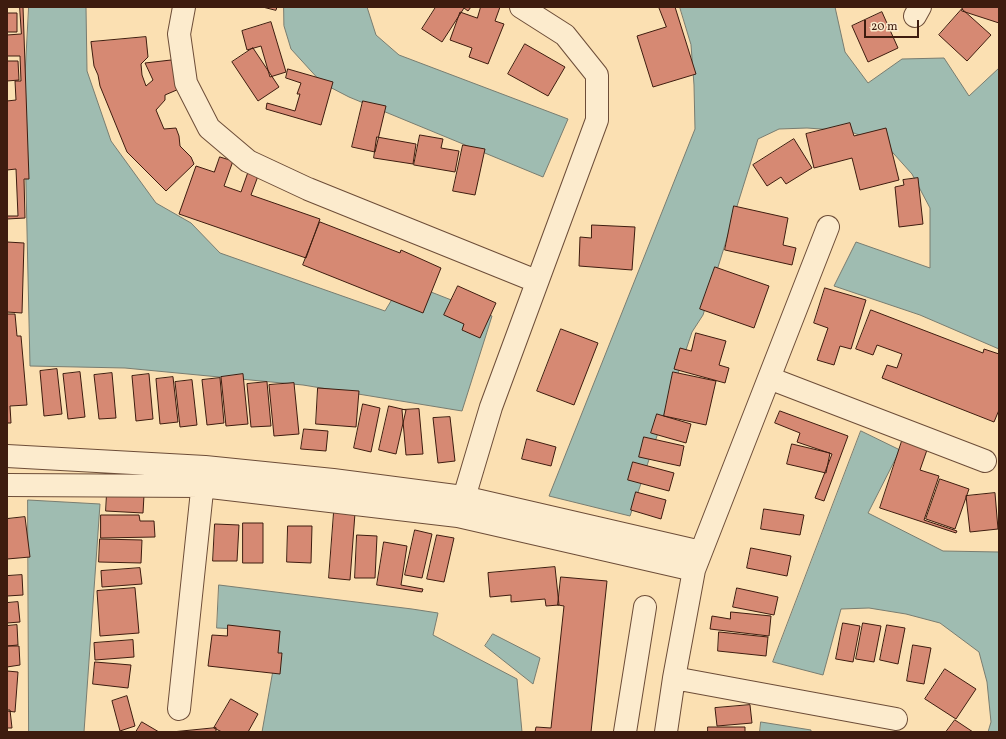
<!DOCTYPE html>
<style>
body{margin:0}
#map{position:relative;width:1006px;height:739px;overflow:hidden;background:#fbe0b2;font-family:Vollkorn,serif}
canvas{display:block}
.frame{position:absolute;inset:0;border:8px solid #3e1c0f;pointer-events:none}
.scale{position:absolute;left:864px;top:20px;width:55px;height:18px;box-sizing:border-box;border:2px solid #3e1c0f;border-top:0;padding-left:5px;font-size:12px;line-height:14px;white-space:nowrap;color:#3e1c0f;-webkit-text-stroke:3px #fcebcd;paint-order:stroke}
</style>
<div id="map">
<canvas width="1006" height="739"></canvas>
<div class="frame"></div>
<div class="scale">20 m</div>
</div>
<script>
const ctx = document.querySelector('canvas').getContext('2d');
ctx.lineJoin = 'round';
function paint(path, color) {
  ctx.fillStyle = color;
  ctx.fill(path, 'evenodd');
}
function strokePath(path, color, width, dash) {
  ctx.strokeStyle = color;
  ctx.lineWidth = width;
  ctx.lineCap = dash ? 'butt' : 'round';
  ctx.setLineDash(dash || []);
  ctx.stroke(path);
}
const water = new Path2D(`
 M29,7H86L87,71L111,141L156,203L191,223L220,253L385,311L403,281L492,316L462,411L303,385L125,368L30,366L24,95Z
 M284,7H367L376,35L399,55L568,119L543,177L349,97L322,83L291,49L284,26Z
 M680,7H835L845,52L868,83L902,59L944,58L969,96L999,68V349L920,315L834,286L856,242L930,268V208L912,174L885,144L848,131L807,128L779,129L758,139L703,315L692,332L630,516L549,496L695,129L694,85L691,45Z
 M861,431L900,450L868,513L943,551L999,552V732H988L991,722L987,682L979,652L940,623L906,614L869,608L841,609L823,675L773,662Z
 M28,500L100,504L84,732H29Z
 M219,585L412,609L438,613L433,635L517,679L522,732H262L280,631L217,628Z
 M493,634L540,658L533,684L485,646Z
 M761,722L811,730V732H760Z`);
const building = new Path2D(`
 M20,7H23L29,179H24L25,218L7,219V216H18L16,169L7,170V101L16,100L15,81H21L20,56H7V35L21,34Z
 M263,7H277L276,10Z
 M436,7H471L468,11L464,8L442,42L422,29Z
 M481,7H500L495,21L504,24L488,64L469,57L472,48L450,40L460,12L477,18Z
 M659,7H675L696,74L653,87L637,36L666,27Z
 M963,7H999V23L962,11Z
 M962,9L991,35L967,61L939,35Z
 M882,12L898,48L868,62L852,26Z
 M7,13H17V32H7Z
 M271,22L286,72L270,77L261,46L247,50L242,31Z
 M146,37L148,57L141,64L142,75L146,86L153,80L145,63L171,60L178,77L179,89L165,95V100L156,110L164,129L176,128L179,136L180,146L191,157L194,164L166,191L127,152L100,86L98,75L94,66L91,42Z
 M525,44L565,67L548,96L508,74Z
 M253,48L279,87L258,101L232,62Z
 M7,61H18L19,80L7,81Z
 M288,69L333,82L321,125L266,109L267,103L295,111L300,94H297L301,83L286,78Z
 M363,101L386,106L375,152L352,147Z
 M850,123L854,136L886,128L899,180L860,190L852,158L814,168L806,134Z
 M420,135L443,139L441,148L459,151L455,172L414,165Z
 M377,137L416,144L413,164L374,158Z
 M794,139L812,168L786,184L781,177L767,186L753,165Z
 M463,145L485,149L475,195L453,191Z
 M220,157L233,161L224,186L241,192L248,172L258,176L251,195L320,219L306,258L179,214L196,166L214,172Z
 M918,178L923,224L899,227L895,187L904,185L903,180Z
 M734,206L788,218L783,245L796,248L792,265L725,250Z
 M320,222L400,253L401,250L441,268L423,313L303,265Z
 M592,225L635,227L632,270L579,266L580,237L591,238Z
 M7,242L24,243L22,313L7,312Z
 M715,267L769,286L754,328L700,309Z
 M458,286L496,303L480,338L462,330L464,324L444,315Z
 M825,288L866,300L851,349L840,346L834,365L817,360L828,328L814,323Z
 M871,310L983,353L984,349L999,354V410L994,422L882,378L887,365L897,368L902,354L877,345L873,355L856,349Z
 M7,314H15L17,336H21L27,405L10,406L11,423H7Z
 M561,329L598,343L574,405L537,391Z
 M696,333L726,341L719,365L729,368L725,383L674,369L680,348L691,351Z
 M57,369L62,414L44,416L40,371Z
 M80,372L85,417L68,419L63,374Z
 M673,372L716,381L706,425L664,416Z
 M112,373L116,418L99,419L94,375Z
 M149,374L153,419L136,421L132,376Z
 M243,374L248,424L226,426L221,377Z
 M173,377L178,422L160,424L156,379Z
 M220,378L224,423L207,425L202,380Z
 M192,380L197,425L180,427L175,382Z
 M267,382L271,426L251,427L247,384Z
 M294,383L299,434L274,436L269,385Z
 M318,388L359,391L356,427L316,424Z
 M363,404L380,408L371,452L354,448Z
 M389,406L406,410L396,454L379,450Z
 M419,409L423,454L406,455L402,410Z
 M780,411L848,436L824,501L815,498L832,454L797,442L800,433L775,423Z
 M657,414L691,424L686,443L651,433Z
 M450,417L455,461L438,463L433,418Z
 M304,429L328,431L326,451L301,449Z
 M644,437L684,446L680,466L639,457Z
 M903,438L928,447L920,470L939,476L924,520L957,531L956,533L880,508Z
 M527,439L556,447L551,466L522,459Z
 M792,444L830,453L826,473L787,464Z
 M633,462L674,473L669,491L628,480Z
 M940,479L969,489L955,529L926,519Z
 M636,492L666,500L661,519L631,510Z
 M107,493L144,495L143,513L106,511Z
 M995,493L998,529L970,532L966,496Z
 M764,509L804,515L800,535L761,529Z
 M334,512L355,513L350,580L329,578Z
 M101,515H139L140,521H154L155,537L101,538Z
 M25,517L30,557L7,559V519Z
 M243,523H263V563H243Z
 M215,524L239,525L237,561H213Z
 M288,526H312L311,563L287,562Z
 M415,530L432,534L422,578L405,575Z
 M357,535L377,536L375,578H355Z
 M437,535L454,538L444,582L427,579Z
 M100,539L142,540L141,563L99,562Z
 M384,542L407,546L401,585L423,589L422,592L377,585Z
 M751,548L791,556L787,576L747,568Z
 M555,567L559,605L546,606L545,599L511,602V595L490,597L488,573Z
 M140,568L142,584L102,587L101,571Z
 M22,575L23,595L7,596V576Z
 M561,577L607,581L591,732H535L536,727L551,728L564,606L558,605Z
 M135,588L139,633L100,636L97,591Z
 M737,588L778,597L774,615L733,607Z
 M18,602L20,622L7,623V603Z
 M731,612L771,616L769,636L710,629L712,616L730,619Z
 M843,623L860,626L853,662L836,659Z
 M863,623L881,626L874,662L856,659Z
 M17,625L18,645L7,646V626Z
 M228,625L280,631L278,653H282L280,674L208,666L212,635L227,636Z
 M887,625L905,628L898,664L880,660Z
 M719,632L768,637L766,656L718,651Z
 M133,640L134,657L95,660L94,643Z
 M913,645L931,648L924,684L907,681Z
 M7,646H19L20,665L7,667Z
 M95,662L131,665L128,688L93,684Z
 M945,669L976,689L956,719L925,699Z
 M7,671L18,672L15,712L7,711Z
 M127,696L135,726L120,731L112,701Z
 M231,699L258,714L248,732H222L214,728Z
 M750,705L752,723L717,726L715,708Z
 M7,710H10L12,728H7Z
 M955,720L973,732H946Z
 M142,722L159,732H136Z
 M708,727H745V732H708Z
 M216,728V732H172Z`);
const minor = new Path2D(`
 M184,7L179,34L186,83L209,128L248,161L308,189L536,281
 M915,16L920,7
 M769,378L985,461
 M7,456L205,467L333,480L463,497L701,552
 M7,485L202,486L458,516L694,570
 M460,511L491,407L597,120V75L565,35L521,7
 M674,678L896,719
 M179,709L204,472
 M625,732L645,607
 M666,732L674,678L694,570L828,227`);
paint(water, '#9fbcb1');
strokePath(water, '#787c70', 1);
paint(building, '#d68973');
strokePath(building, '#3e1c0f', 1);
strokePath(minor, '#6d4d38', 24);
strokePath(minor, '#fcebcd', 22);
</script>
